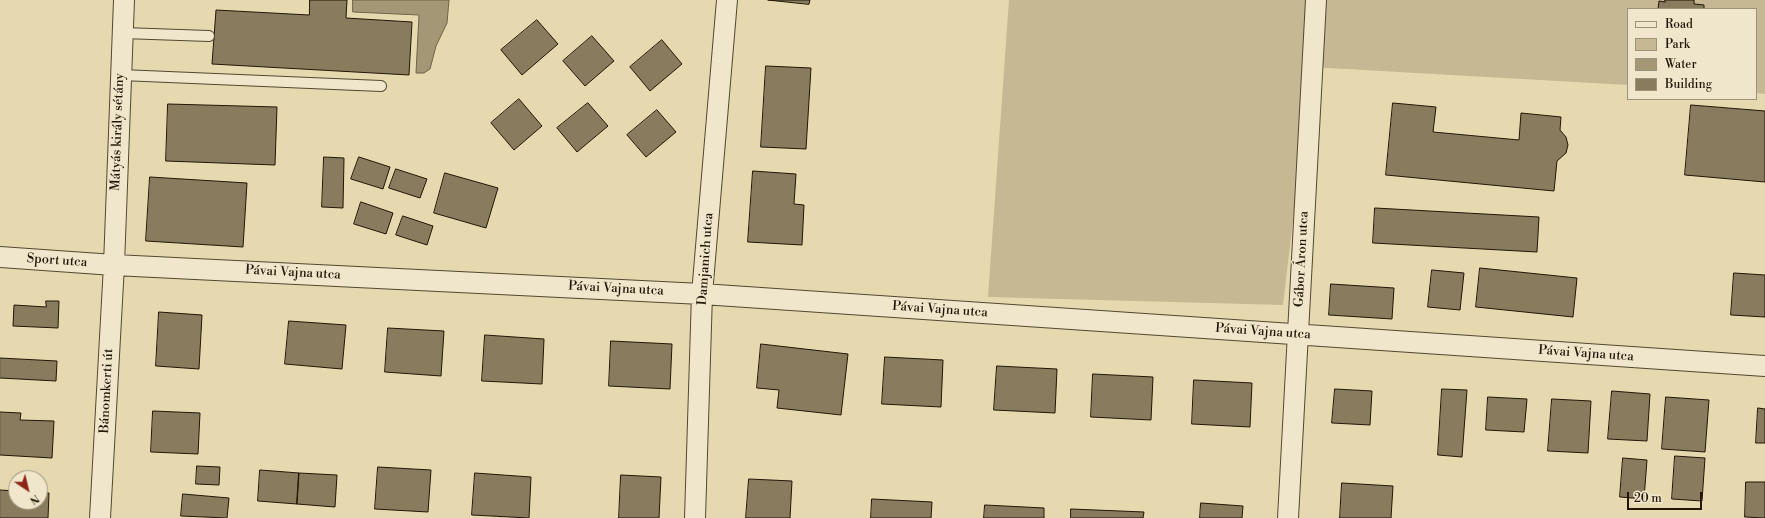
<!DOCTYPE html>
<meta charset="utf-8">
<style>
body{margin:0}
#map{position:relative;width:1765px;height:518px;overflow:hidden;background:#e6d9b0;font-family:"Libre Bodoni",serif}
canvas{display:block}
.legend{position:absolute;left:1627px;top:8px;width:130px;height:92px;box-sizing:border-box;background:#efe6cc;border:1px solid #9d937c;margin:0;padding:5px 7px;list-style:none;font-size:12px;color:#221605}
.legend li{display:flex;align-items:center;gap:8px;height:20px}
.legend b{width:20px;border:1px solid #9d937c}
.north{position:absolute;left:8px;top:470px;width:40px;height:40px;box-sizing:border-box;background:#efe6cc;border:1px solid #9d937c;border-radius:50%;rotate:145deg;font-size:11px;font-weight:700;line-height:16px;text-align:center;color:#221605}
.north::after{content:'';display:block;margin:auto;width:14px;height:18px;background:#8f2418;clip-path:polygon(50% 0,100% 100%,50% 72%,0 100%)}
.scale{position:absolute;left:1627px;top:492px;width:75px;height:18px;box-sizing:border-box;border:2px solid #221605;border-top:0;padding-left:5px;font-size:12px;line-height:14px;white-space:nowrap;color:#221605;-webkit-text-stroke:3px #efe6cc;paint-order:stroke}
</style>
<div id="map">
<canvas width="1765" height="518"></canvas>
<ul class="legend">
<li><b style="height:5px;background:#efe6cc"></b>Road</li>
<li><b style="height:11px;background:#c5b893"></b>Park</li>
<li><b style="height:11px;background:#a39776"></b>Water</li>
<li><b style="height:11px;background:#887b5e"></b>Building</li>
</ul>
<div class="north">N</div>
<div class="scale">20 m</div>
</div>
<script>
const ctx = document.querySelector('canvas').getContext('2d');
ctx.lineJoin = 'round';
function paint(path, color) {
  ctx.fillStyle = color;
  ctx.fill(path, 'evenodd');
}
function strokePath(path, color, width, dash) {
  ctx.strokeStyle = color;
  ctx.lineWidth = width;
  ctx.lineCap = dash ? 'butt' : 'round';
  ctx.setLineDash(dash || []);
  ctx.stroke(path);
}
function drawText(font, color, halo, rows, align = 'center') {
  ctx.font = font + ' "Libre Bodoni",serif';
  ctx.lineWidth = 3;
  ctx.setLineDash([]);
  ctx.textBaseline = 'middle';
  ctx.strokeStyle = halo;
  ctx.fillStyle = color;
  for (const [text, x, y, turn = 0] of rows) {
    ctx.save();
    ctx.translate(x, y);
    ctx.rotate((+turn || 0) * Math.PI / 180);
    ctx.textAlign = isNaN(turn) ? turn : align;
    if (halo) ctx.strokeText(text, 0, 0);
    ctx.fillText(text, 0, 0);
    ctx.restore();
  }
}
const green = new Path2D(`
 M1009,0H1765V94L1756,93V9H1628V85L1311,67L1283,305L988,297Z`);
const water = new Path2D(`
 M353,0H449L447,23L436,46L430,69L424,73H416L419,15L353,12Z`);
const building = new Path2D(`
 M310,0H347L346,18L412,22L409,75L212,64L216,10L309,15Z
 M768,0H810L809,4Z
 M1665,0H1694V4L1704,5V9H1658L1659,1L1665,2Z
 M537,20L558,44L522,75L501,50Z
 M592,36L614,61L585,86L563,61Z
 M662,40L682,64L650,91L630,67Z
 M766,66L811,68L806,149L761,147Z
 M519,99L542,126L514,150L491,123Z
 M588,103L608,126L577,152L557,128Z
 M1393,103L1436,107L1433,132L1519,140L1521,113L1561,117L1560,130L1566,137L1568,145L1566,153L1557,161L1554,191L1386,175Z
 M168,104L277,107L275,165L166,161Z
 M1691,105L1765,111V182L1685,175Z
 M657,110L676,132L646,157L627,135Z
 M324,157L344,158L343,208L322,207Z
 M359,157L390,167L383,189L351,179Z
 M396,169L427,179L420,198L389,188Z
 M753,171L796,174L794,204L804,205L802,245L748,242Z
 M445,173L498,188L486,228L434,213Z
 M150,177L247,183L243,247L146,241Z
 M361,202L393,213L386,234L354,224Z
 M1375,208L1539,217L1537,252L1373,243Z
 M403,216L433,226L427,245L396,235Z
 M1480,268L1577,278L1573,317L1476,307Z
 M1432,270L1464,273L1460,310L1428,307Z
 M1734,273L1765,275V317L1731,315Z
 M1331,284L1394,288L1392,319L1329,315Z
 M46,301H59L58,328L13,326L14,305L46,307Z
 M159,312L202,315L199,369L156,366Z
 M289,321L346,325L342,369L285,364Z
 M388,328L444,331L441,376L385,372Z
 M485,335L544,339L542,384L482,381Z
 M611,341L672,344L670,389L609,386Z
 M761,344L848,354L841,415L777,408L779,390L757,388Z
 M885,357L943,360L941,407L882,404Z
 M0,358L57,361L56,381L0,378Z
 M997,366L1057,369L1055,413L994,410Z
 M1093,374L1153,377L1151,420L1091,417Z
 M1194,380L1252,383L1250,427L1192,424Z
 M1335,389L1372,391L1370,425L1332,423Z
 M1442,389L1467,390L1462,457L1438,455Z
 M1612,391L1650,394L1647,441L1608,439Z
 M1488,397L1527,399L1524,432L1486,430Z
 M1666,397L1709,400L1705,452L1662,449Z
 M1552,399L1591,401L1588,453L1548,451Z
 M1758,408L1765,409V443H1756Z
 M153,411L200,413L198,454L151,452Z
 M0,412L21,413L20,420L54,421L52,458L0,455Z
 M1675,456L1705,458L1702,501L1672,499Z
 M1623,458L1647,460L1644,499L1620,497Z
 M197,466L220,467L219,485L196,484Z
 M378,467L431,470L428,512L375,509Z
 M260,470L299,473L297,504L258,501Z
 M299,473L337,475L335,507L297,504Z
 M475,473L531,477L529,518L472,515Z
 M621,475L661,477L659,518H619Z
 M749,479L792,481L790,518H746Z
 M1746,482H1765V518L1745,517Z
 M1342,483L1393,486L1391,518H1340Z
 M0,490L16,491V502H40V492L49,493L48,518H0Z
 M183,494L229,498L227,518L181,516Z
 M872,499L932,502L931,518H871Z
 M1201,503L1243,506L1242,518H1200Z
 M985,505L1044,508V518H984Z
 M1071,509L1144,512L1143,518H1071Z`);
const service = new Path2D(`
 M123,33L209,36
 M121,75L381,86`);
const minor = new Path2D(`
 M0,257L114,265L702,294L1765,366
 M100,518L114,265L124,0
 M695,518L702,294L727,0
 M1288,518L1316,0`);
const streetNames = [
 ["Mátyás király sétány",118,132,-88],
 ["Damjanich utca",706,259,-86],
 ["Gábor Áron utca",1302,259,-87],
 ["Sport utca",57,261,4],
 ["Pávai Vajna utca",293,273,3],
 ["Pávai Vajna utca",616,289,3],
 ["Pávai Vajna utca",940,310,4],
 ["Pávai Vajna utca",1263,332,4],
 ["Pávai Vajna utca",1586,354,4],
 ["Bánomkerti út",107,391,-87]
];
paint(green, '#c5b893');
paint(water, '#a39776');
strokePath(water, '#6f6349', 1);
paint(building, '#887b5e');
strokePath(building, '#221605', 1);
strokePath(service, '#534730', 12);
strokePath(minor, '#534730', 22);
strokePath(service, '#efe6cc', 10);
strokePath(minor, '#efe6cc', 20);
drawText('13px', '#221605', '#efe6cc', streetNames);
</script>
